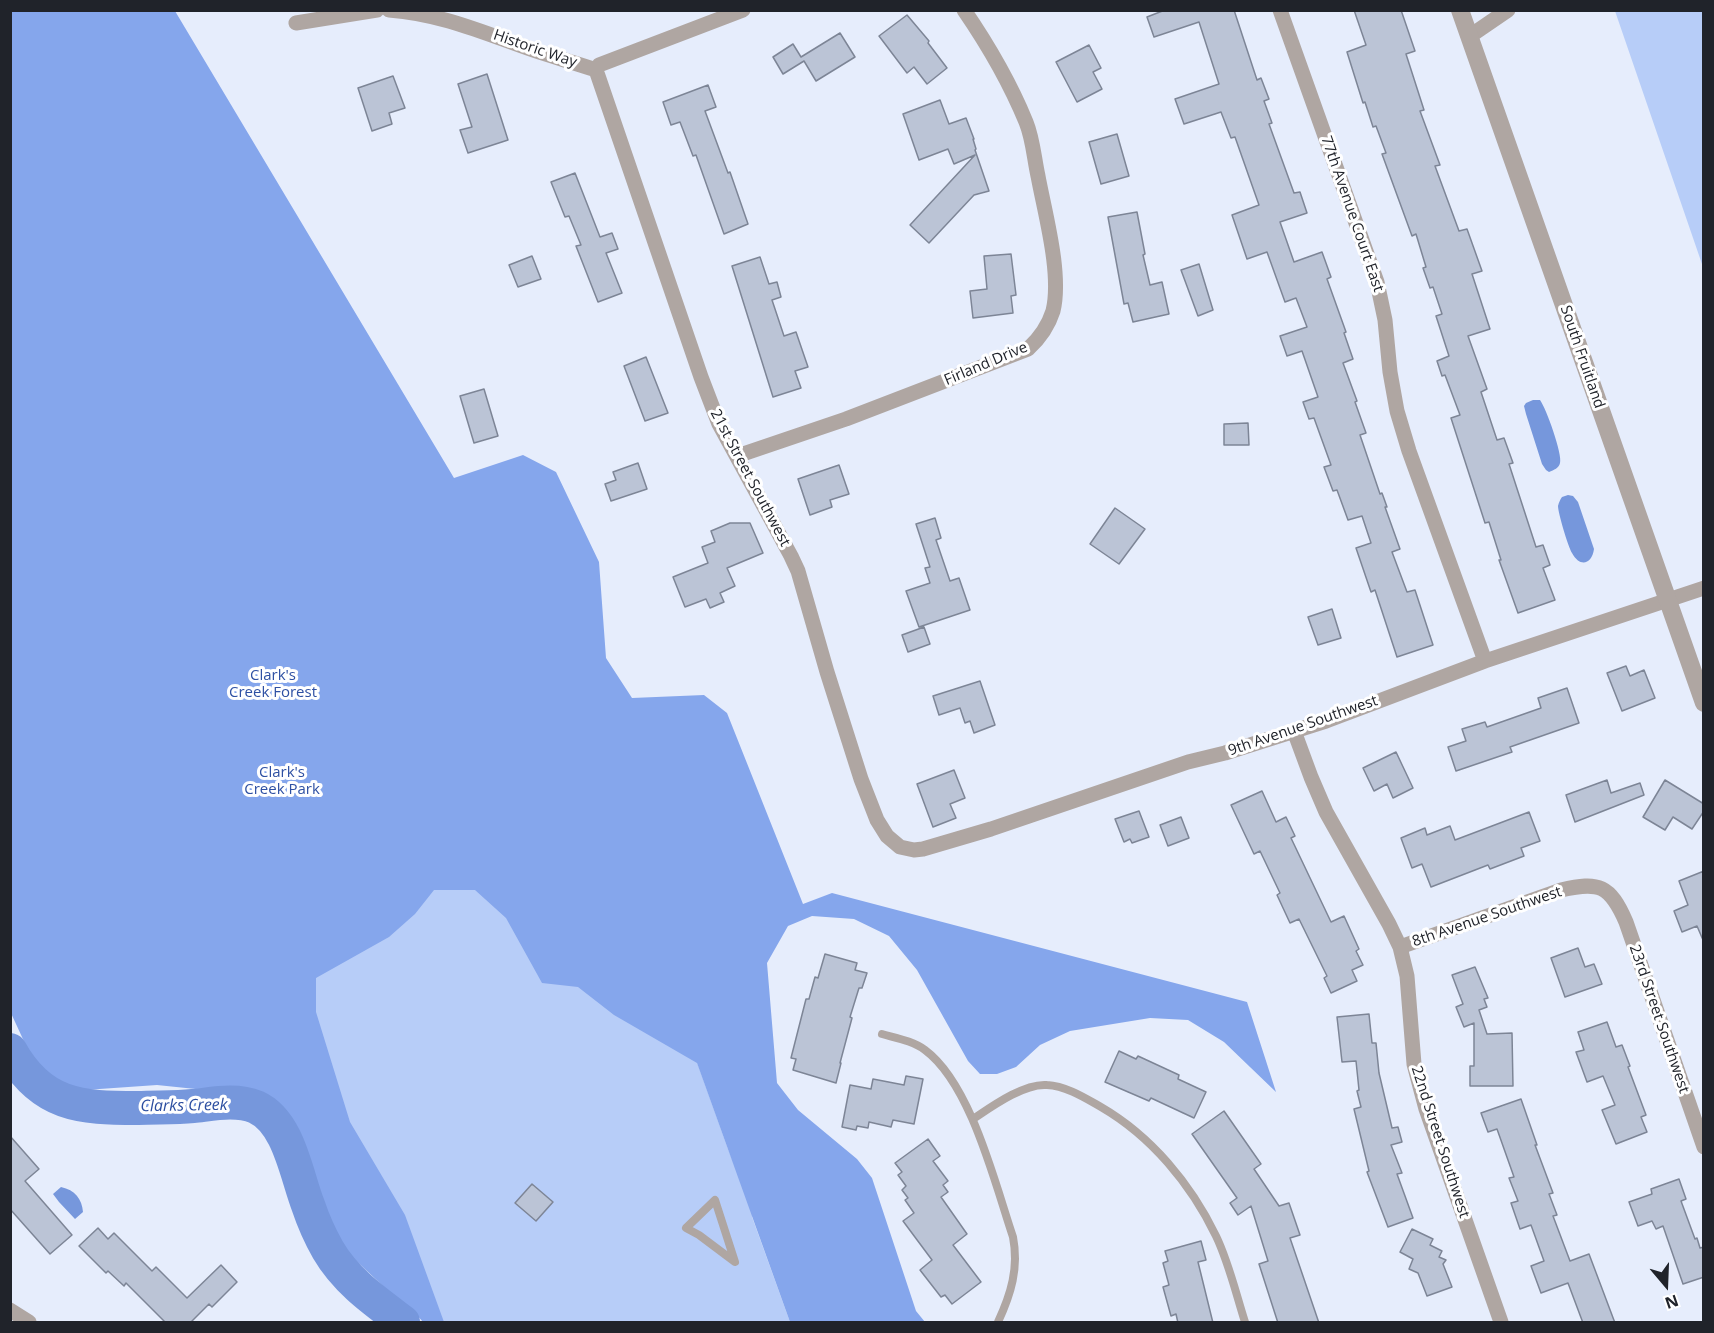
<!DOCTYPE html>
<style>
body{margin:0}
#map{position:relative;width:1714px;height:1333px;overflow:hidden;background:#e6edfc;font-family:"Open Sans",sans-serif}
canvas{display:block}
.frame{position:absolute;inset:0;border:12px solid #20232a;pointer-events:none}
.north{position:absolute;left:1636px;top:1255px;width:60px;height:60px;-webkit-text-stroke:4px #fff;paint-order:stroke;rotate:161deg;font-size:16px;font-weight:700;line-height:24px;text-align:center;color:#20232a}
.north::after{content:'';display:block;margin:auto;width:21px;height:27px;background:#20232a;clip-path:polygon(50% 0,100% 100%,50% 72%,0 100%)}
</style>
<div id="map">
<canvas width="1714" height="1333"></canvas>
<div class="frame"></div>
<div class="north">N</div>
</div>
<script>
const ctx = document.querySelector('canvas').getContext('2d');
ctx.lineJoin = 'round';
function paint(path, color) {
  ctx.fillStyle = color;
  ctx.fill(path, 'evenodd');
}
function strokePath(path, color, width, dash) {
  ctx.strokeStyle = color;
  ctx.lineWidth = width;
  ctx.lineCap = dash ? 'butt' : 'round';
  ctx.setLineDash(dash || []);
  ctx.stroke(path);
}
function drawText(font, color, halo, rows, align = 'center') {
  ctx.font = font + ' "Open Sans",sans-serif';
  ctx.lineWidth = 6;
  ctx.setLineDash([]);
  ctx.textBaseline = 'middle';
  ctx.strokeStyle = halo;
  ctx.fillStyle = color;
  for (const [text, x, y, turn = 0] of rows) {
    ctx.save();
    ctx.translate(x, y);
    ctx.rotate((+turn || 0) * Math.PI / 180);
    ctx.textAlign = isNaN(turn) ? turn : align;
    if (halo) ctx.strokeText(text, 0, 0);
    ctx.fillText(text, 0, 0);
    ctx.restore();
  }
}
const green = new Path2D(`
 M10,11L545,637L728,1149L752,1209V1217L790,1322H437L288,1106L10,972Z
 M1615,11H1703V267Z`);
const forest = new Path2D(`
 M11,10L175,11L454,478L523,455L556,472L599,562L606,658L632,698L704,695L727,713L803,904L832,893L1247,1002L1276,1092L1224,1042L1188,1020L1150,1018L1070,1031L1040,1045L1016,1067L997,1074H980L968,1061L917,970L889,936L854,919L812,916L788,926L767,963L777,1083L798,1110L857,1159L872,1178L916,1311L925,1322H790L697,1063L614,1015L578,987L542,983L506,918L475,890H434L415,914L389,937L316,978V1012L350,1122L405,1215L444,1322H423L415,1313L399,1301L351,1256L336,1240L311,1183L290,1129L273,1108L248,1095L234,1093L157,1085L85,1090L64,1086L45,1072L28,1050L10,1011Z`);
const water = new Path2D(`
 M1533,400H1540C1546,408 1563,455 1560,463C1559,468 1554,470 1549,472L1546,470L1542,464L1526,414L1524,406L1526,403Z
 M1568,495L1573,496L1578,502L1594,549C1592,564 1580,568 1572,553C1568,546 1558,513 1558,506C1559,502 1560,500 1562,497Z
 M61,1187C75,1190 82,1199 83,1212L75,1219L59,1202L53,1194Z`);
const river = new Path2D(`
 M10,1050C41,1106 80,1108 138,1108C156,1107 174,1108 193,1106C213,1104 236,1099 256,1107C289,1122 296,1174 308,1205C313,1220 320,1236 328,1250C346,1281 375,1301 403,1322`);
const building = new Path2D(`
 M1165,10H1234L1257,80L1261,78L1269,99L1264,101L1272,123L1269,124L1294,193L1300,192L1307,213L1280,222L1294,262L1322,252L1331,277L1327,279L1346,332L1344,333L1353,359L1343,363L1357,401L1355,402L1366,433L1360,435L1380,494L1382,493L1387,507H1385L1400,549L1392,552L1407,592L1415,590L1433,645L1397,657L1375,590L1371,592L1356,548L1371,543L1362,516L1348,520L1337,490L1333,491L1324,467L1331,465L1314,418L1309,419L1303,402L1318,397L1302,351L1287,356L1280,336L1307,327L1296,298L1285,302L1267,252L1247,259L1232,215L1259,205L1235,137L1231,138L1221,112L1184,124L1175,99L1219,84L1199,22L1154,37L1147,17Z
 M1354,10H1401L1415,51L1406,54L1424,110L1420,111L1440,165L1435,166L1459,231L1467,229L1482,271L1472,274L1490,329L1468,336L1487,389L1481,392L1497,440L1504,438L1513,463L1509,464L1536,547L1543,545L1550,565L1543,568L1555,600L1518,613L1499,560H1501L1489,522L1485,523L1451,418L1460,415L1445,375L1442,376L1437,361L1449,356L1436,316L1442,314L1433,287L1430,288L1423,268L1426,267L1416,234L1412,236L1382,154L1386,153L1376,126L1373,127L1365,102L1363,103L1347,52L1366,45Z
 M907,15L929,41L928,43L947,68L927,84L914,67L907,73L879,36Z
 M840,33L855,57L816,81L804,61L783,74L773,57L793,44L801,57Z
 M1089,45L1101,68L1093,72L1102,89L1077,102L1056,62Z
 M487,74L508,140L468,153L460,130L472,127L458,84Z
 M393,76L405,108L389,113L392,124L372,131L358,88Z
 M708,85L716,107L705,111L728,173L730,172L748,224L724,234L696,155L693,156L680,122L671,125L663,102Z
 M940,100L949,124L966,118L974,139H973L976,149L975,150L989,191L974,195L929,243L910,225L975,155L954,164L948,149L919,160L903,114Z
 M1117,134L1129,176L1101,184L1089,142Z
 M575,173L600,237L612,233L618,249L606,253L622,293L598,302L576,246L581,245L569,216L565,217L551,182Z
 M1137,212L1145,254L1143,255L1150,285L1162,282L1169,314L1133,322L1128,303L1124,304L1108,217Z
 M1011,254L1016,295L1011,296L1013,313L973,318L970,291L987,289L984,256Z
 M532,256L541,279L518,287L509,265Z
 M760,257L769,284L777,282L781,297L772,300L784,336L796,332L808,367L795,371L801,388L773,397L732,266Z
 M1199,264L1213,310L1198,316L1181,270Z
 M646,357L668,413L645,421L624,366Z
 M484,389L498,436L474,443L460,396Z
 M1248,423L1249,445H1224V424Z
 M638,463L647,489L611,501L605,484L616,480L613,472Z
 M839,465L849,494L830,500L832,507L810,515L798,479Z
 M1115,508L1145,529L1119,564L1090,544Z
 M935,518L941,538L936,540L950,581L959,578L970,610L919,627L906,591L930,583L925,568L930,567L916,524Z
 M730,523H750L763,553L727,568L735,586L720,593L724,602L710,608L706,599L685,607L673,577L708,563L702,547L715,542L711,531Z
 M1332,609L1341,638L1318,645L1308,617Z
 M924,627L930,644L908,652L902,635Z
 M1626,666L1630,676L1644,670L1655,698L1622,711L1607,673Z
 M980,681L995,725L974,733L970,721L965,723L960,708L939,715L933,696Z
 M1567,688L1579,723L1510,747L1512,752L1456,771L1448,747L1466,741L1462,729L1485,722L1487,727L1541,708L1538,698Z
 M1396,752L1413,788L1393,798L1387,784L1374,791L1363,768Z
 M954,770L965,798L950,804L956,818L933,827L917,784Z
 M1607,780L1611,793L1640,783L1644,795L1575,822L1566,795Z
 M1665,780L1704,804V811L1692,829L1673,817L1665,830L1643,817Z
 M1262,791L1276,822L1286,817L1295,836L1291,838L1331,922L1344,916L1359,949L1356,951L1363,965L1352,970L1357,981L1331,993L1324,978L1327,976L1299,919L1290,923L1277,895L1280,893L1260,851L1254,854L1231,805Z
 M1139,811L1149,837L1132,843L1130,839L1124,842L1115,819Z
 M1529,812L1540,841L1521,848L1524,856L1490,869L1488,865L1431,887L1422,864L1412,868L1401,838L1425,828L1427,835L1450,826L1455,840Z
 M1181,817L1189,838L1168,846L1160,825Z
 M1704,871V940H1703L1697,926L1682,932L1674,911L1688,905L1679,881Z
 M1578,948L1585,967L1594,964L1602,984L1565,997L1551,958Z
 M825,954L857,963L855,970L867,973L862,988H859L850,1017L852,1018L840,1063H841L836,1083L793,1070L796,1059L791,1058L806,999H809L815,977L818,978Z
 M1475,967L1488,998L1484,999L1487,1007L1479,1010L1487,1034L1512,1033L1513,1086H1470V1066H1474V1023L1464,1027L1456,1007L1463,1004L1452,975Z
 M1369,1014L1372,1043H1376L1379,1073L1392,1128L1398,1127L1402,1142L1391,1145L1402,1173L1397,1174L1413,1218L1388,1227L1367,1172L1369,1171L1354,1109L1361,1107L1357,1091L1359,1090L1356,1061L1342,1062L1337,1017Z
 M1607,1022L1616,1047L1622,1045L1630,1066L1628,1067L1646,1115L1641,1117L1647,1132L1616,1144L1602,1110L1615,1105L1603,1076L1587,1082L1576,1052L1584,1050L1578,1032Z
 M1119,1051L1136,1059L1138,1056L1179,1075L1178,1079L1206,1092L1194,1118L1151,1098L1149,1101L1105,1082Z
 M906,1076L923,1079L914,1124L893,1120L891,1127L869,1122L868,1128L857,1126L856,1130L842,1127L850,1085L871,1089L873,1079L904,1085Z
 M1521,1099L1537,1145H1535L1553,1193L1549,1194L1557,1215L1553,1216L1570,1261L1589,1254L1615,1323H1583L1568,1283L1541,1293L1531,1266L1544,1261L1531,1225L1520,1229L1511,1203L1518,1201L1509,1178L1514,1177L1497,1129L1488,1132L1481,1113Z
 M1224,1111L1261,1164L1254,1169L1279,1206L1289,1203L1300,1235L1290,1238L1319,1323H1278L1259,1264L1268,1261L1251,1206L1238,1215L1230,1203L1237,1198L1192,1134Z
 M10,1136L39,1169L25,1181L72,1235L50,1254L10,1209Z
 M928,1139L940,1156L933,1161L948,1181L943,1185L948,1192L941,1197L967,1234L953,1245L981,1282L952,1304L945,1295L941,1297L920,1270L932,1260L903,1221L914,1213L905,1200L908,1198L902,1190L906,1186L898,1175L902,1172L895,1163Z
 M1679,1179L1686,1199L1681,1201L1695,1239L1697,1238L1700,1248L1704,1247V1277L1683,1284L1663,1226L1656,1229L1652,1221L1638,1226L1629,1202L1652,1194L1651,1189Z
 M532,1184L553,1202L536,1221L515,1203Z
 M98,1228L108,1239L114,1233L152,1271L156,1267L187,1298L221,1265L237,1282L212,1307L209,1304L190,1323H166L126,1283L124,1286L108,1271L106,1273L79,1246Z
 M1412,1229L1433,1239L1430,1245L1442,1251L1439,1257L1446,1260L1443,1264L1452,1287L1427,1296L1418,1273L1409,1269L1413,1259L1400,1252Z
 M1201,1241L1206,1260L1198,1262L1213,1323H1178L1176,1314L1171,1316L1163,1287L1169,1285L1163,1263L1168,1261L1165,1251Z`);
const service = new Path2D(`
 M882,1034C896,1038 913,1041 925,1050C971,1084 995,1184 1013,1237C1019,1268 1011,1294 998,1322
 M973,1119C991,1107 1024,1083 1047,1085C1066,1086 1085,1098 1101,1107C1151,1136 1191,1184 1216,1236C1229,1263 1236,1294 1245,1322
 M715,1200L735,1262L699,1235L686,1228Z`);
const minor = new Path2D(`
 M389,10C442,14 484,33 533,50C554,57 575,63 596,70L599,65L743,10
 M1280,10L1377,282L1385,320L1390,372L1397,411L1409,451L1485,661
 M296,23L377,10
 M1470,36L1508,10
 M596,70L701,377L719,424L791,556L798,571L827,672L861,779L877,820L887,836L900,847L914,850L923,849L991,829L1188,762L1225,753L1326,721L1485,661L1704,588
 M737,456L846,419L1028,349C1040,338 1048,327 1053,311C1062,274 1045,214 1038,176C1034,158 1033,139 1026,122C1010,83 988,45 964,10
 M1294,731L1311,777L1326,812L1389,924L1400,947L1407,976L1414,1064L1426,1109L1501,1322
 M1400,947L1561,890C1599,881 1610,885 1626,922L1704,1147
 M10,1310L29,1322`);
const tertiary = new Path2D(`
 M1460,10L1704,703`);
const streetNames = [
 ["Historic Way",535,49,19],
 ["77th Avenue Court East",1352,214,71],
 ["South Fruitland",1582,357,71],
 ["Firland Drive",986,364,-23],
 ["21st Street Southwest",750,478,62],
 ["9th Avenue Southwest",1303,726,-19],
 ["8th Avenue Southwest",1487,917,-19],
 ["23rd Street Southwest",1659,1019,71],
 ["22nd Street Southwest",1440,1142,72]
];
const parkNames = [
 ["Clark's",273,676],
 ["Creek Forest",273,693],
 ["Clark's",282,773],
 ["Creek Park",282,790]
];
const waterNames = [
 ["Clarks Creek",184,1106,-1]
];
paint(green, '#b7cdf8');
paint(forest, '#85a6ec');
paint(water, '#7697dc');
strokePath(river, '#7697dc', 34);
paint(building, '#bbc4d6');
strokePath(building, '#7d8596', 1.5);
strokePath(service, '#afa6a2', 8);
strokePath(minor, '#afa6a2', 15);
strokePath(tertiary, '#afa6a2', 18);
drawText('15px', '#20232a', '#fff', streetNames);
drawText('15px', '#2e50a3', '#fff', parkNames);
drawText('italic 16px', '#2b4d9f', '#fff', waterNames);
</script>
